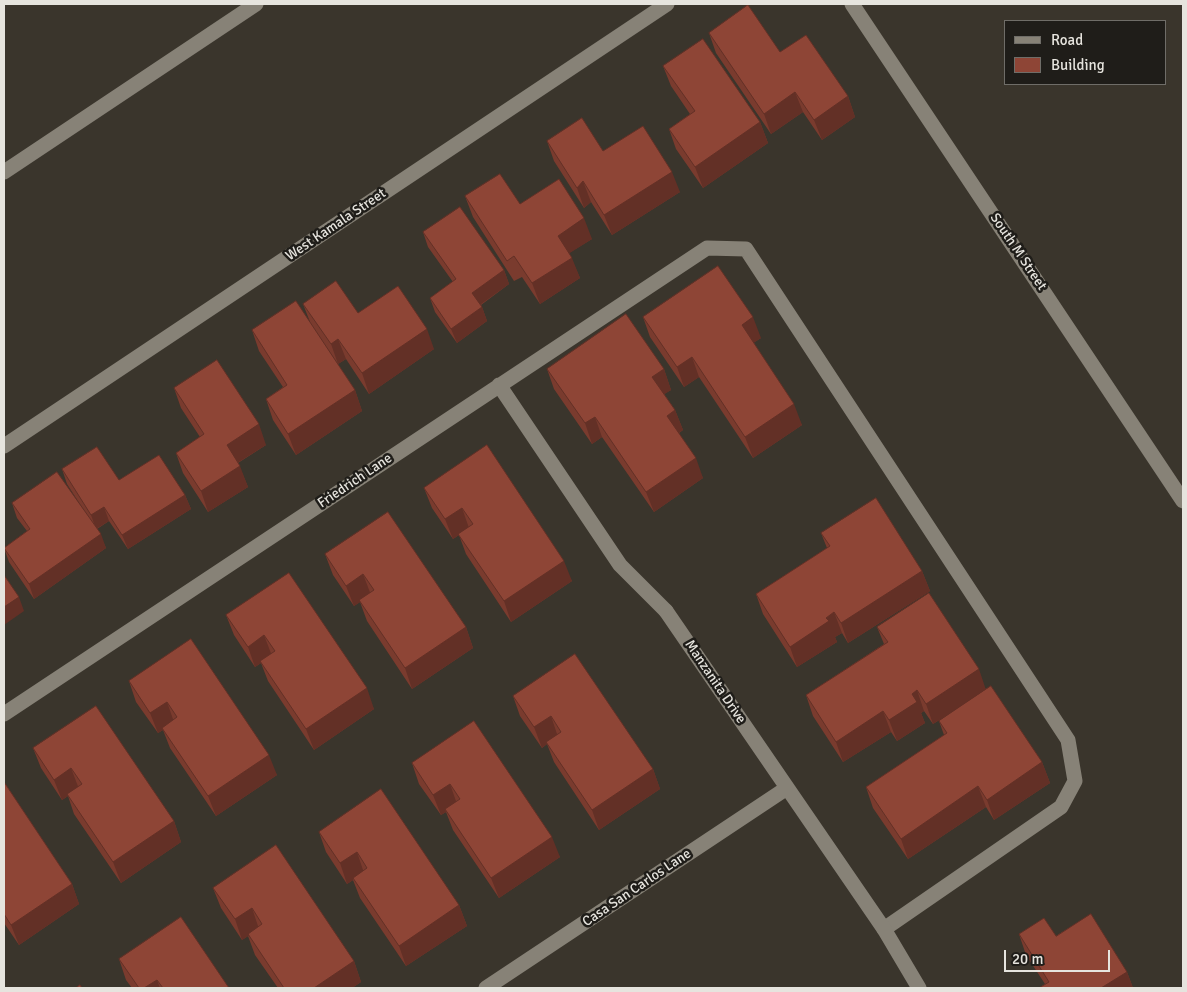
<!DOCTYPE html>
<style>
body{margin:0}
#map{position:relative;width:1187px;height:992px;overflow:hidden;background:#3a352c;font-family:Signika,sans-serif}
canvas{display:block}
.frame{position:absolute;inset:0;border:5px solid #e6e4de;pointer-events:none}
.legend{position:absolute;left:1004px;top:20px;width:162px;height:65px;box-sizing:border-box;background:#1f1d19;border:1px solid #6f6d68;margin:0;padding:6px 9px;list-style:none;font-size:15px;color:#e6e4de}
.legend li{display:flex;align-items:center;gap:10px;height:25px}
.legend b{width:25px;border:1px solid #6f6d68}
.scale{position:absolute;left:1004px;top:950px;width:106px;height:22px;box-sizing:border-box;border:2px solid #e6e4de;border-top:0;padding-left:6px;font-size:15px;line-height:18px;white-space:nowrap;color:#e6e4de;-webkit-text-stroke:4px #1f1d19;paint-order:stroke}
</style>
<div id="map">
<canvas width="1187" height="992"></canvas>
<div class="frame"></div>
<ul class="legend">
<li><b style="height:6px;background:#878277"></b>Road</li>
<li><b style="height:14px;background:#8e4536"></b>Building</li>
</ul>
<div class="scale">20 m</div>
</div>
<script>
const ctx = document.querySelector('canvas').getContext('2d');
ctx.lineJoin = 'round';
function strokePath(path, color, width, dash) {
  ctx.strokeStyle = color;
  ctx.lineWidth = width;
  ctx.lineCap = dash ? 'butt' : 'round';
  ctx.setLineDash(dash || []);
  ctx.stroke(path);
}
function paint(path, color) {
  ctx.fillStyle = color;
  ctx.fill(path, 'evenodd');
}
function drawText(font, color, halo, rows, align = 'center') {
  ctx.font = font + ' Signika,sans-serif';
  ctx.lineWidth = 5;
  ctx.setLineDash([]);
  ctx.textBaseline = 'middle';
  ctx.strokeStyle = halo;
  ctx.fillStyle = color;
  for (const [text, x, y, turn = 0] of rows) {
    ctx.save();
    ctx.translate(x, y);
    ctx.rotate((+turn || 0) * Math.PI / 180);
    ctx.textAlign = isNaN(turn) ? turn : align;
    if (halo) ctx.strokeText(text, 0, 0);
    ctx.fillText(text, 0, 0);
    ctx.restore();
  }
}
const lane = new Path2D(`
 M4,172L256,4
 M499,385L620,565L666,611
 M4,714L707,248L746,249L1068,740L1075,781L1061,807L884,929`);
const street = new Path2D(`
 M852,4L1183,501
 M4,446L667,4
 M666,611L884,929L919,988
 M486,988L787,788`);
const wall = new Path2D(`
 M709,33L780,52L848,96L855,117L822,140L803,112L771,134L716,53Z
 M663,66L760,122L768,143L703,188L676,149L669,129L690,114L671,86Z
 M547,141L603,151L680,192L612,235L591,202L584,208L554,161Z
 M465,196L520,204L592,239L569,253L580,278L540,304L522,277L514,281L473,217Z
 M423,232L504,270L509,284L481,305L482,307L487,321L457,343L435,312L430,298L453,282L428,247Z
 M303,304L358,313L434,349L369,394L346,359L338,364L323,342L355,390L362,411L296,455L273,420L266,399L283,387L259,351L252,330L310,322Z
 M643,317L761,338L753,343L802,425L753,458L699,377L684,387L650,337Z
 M547,369H664L671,390L664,394L675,410L683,430L679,433L703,478L654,512L602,437L592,444L554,389Z
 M174,388L266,445L238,463L248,487L208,512L183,473L176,453L200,437L181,408Z
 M487,445L572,581L511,622L466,554L459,535L453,539L432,508L424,488Z
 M62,469L119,480L185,495L191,509L128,549L109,521L97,529L106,548L34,599L9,562L4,548L27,531L17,518L12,503L83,509L67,484Z
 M821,533L922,571L930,591L848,643L842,633L835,637L837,642L797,667L763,614L756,594L827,548Z
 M325,554L466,627L473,648L412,689L367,621L360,602L354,606L333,575Z
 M289,573L374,709L314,750L268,681L261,663L255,667L234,635L226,615Z
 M877,627L986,689L1042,762L1050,783L994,820L986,807L908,859L873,808L866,787L944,735L939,721L962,706L933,724L924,711L921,713L925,723L897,741L891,732L843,762L813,716L806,695L884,644Z
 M191,639L277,775L216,816L170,748L163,730L158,733L136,702L129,681Z
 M513,696L653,769L660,789L599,830L554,762L547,744L542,748L520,716Z
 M474,721L560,857L499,898L453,830L446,812L441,815L419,784L412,763Z
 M33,748L174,821L181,842L121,883L74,814L68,796L62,800L41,768Z
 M4,782L72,884L79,904L19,945L4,923Z
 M319,832L459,905L467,926L406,966L360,898L353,880L347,884L326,852Z
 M213,888L354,961L361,982L352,988H278L255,955L248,936L242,940L221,908Z
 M1019,934L1056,936L1127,972L1133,988H1039L1045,984L1026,955Z
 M119,959L229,988H132L126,980Z`);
const shadedWall = new Path2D(`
 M795,92L803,112L771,134L764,114Z
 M848,96L855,117L822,140L814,120Z
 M760,122L768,143L703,188L695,167Z
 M672,172L680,192L612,235L604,215Z
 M583,181L591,202L584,208L577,188Z
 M584,218L592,239L565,256L558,236Z
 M572,258L580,278L540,304L532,283Z
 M504,270L509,284L477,307L472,293Z
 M482,307L487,321L457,343L451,329Z
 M753,317L761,338L749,346L742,325Z
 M427,329L434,349L369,394L362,373Z
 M338,339L346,359L338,364L331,344Z
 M692,357L699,377L684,387L677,367Z
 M664,369L671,390L660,397L652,377Z
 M355,390L362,411L296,455L288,434Z
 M794,404L802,425L753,458L745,437Z
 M675,410L683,430L674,436L667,416Z
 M595,417L602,437L592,444L585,423Z
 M259,424L266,445L234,465L227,445Z
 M696,458L703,478L654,512L646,492Z
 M240,466L248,487L208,512L201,491Z
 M185,495L191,509L128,549L122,535Z
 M104,507L109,521L96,529L91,515Z
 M462,508L469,528L453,539L445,519Z
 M101,534L106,548L34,599L29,584Z
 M564,561L572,581L511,622L504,601Z
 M922,571L930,591L848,643L841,623Z
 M363,574L371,595L354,606L346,586Z
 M19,597L24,611L4,625V607Z
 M834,612L842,633L835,637L837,642L797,667L790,647Z
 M466,627L473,648L412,689L405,668Z
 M264,635L272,656L260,661L261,663L255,667L248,647Z
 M979,669L986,690L933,724L926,704Z
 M367,688L374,709L314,750L306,729Z
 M917,690L924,711L921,713L925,723L897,741L889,720L912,694Z
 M167,702L174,722L162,728L163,730L158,733L150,713Z
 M883,711L891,732L843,762L836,742Z
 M551,716L558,737L546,742L547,744L542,748L534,727Z
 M269,755L277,775L216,816L208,796Z
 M1042,762L1050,783L994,820L987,800Z
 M71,768L79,789L67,794L68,796L62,800L54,780Z
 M653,769L660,789L599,830L592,810Z
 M450,784L457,804L445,809L446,812L441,815L433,795Z
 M978,786L986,807L908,859L901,839Z
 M174,821L181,842L121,883L113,862Z
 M552,837L560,857L499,898L491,878Z
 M357,852L364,873L353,878V880L347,884L340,863Z
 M72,884L79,904L19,945L11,925Z
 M459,905L467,926L406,966L399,946Z
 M252,908L259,929L242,940L235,919Z
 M354,961L361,982L352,988H314Z
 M1127,972L1133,988H1101Z
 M157,980L160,988H144Z`);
const building = new Path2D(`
 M748,5L780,52L806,35L848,96L814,120L795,92L764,114L709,33Z
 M703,39L760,122L695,167L669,129L695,111L663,66Z
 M582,118L603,151L643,126L672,172L604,215L583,181L577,188L547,141Z
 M500,174L520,204L559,179L584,218L558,236L572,258L532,283L514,256L507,261L465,196Z
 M460,207L504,270L472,293L482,307L451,329L430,298L456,279L423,232Z
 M718,266L753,317L742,325L794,404L745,437L692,357L677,367L643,317Z
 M336,281L358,313L398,286L427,329L362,373L338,339L331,344L303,304Z
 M296,301L355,390L288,434L266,399L287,385L252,330Z
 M626,314L664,369L652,377L675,410L667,416L696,458L646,492L595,417L585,423L547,369Z
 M217,360L259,424L227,445L240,466L201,491L176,453L204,434L174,388Z
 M487,445L564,561L504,601L458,534L473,524L462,508L445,519L424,488Z
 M97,447L119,480L159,455L185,495L122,535L104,507L91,515L62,469Z
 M57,472L101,534L29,584L4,548L30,529L12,503Z
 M876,498L922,571L841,623L834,612L826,618L829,621L790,647L756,594L830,546L821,533Z
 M388,512L466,627L405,668L359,600L374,590L363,574L346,586L325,554Z
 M289,573L367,688L306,729L260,661L275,651L264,635L248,647L226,615Z
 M4,575L19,597L4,607Z
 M929,593L979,669L926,704L917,690L912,694L917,702L889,720L883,711L836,742L806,695L888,642L877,627Z
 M191,639L269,755L208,796L162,728L177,717L167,702L150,713L129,681Z
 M575,654L653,769L592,810L546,742L561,732L551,716L534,727L513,696Z
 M991,686L1042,762L987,800L978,786L901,839L866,787L947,733L939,721Z
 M96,706L174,821L113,862L67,794L82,784L71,768L54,780L33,748Z
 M474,721L552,837L491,878L445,809L460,799L450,784L433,795L412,763Z
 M4,782L72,884L11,925L4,914Z
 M381,789L459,905L399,946L353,878L367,868L357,852L340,863L319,832Z
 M276,845L354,961L314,988H284L248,934L262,924L252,908L235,919L213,888Z
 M1091,914L1127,972L1101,988H1039L1049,982L1019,934L1044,918L1056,936Z
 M181,917L229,988H163L157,980L144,988H139L119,959Z
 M80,985L82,988H76Z`);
const streetNames = [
 ["West Kamala Street",336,225,-34],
 ["South M Street",1018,252,56],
 ["Friedrich Lane",355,481,-34],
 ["Manzanita Drive",715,682,56],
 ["Casa San Carlos Lane",637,888,-34]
];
strokePath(lane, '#878277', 15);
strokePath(street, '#878277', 15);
paint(wall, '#7a3b2e');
paint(shadedWall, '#633026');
paint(building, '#8e4536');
strokePath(building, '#633026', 1);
drawText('14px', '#e6e4de', '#1f1d19', streetNames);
</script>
